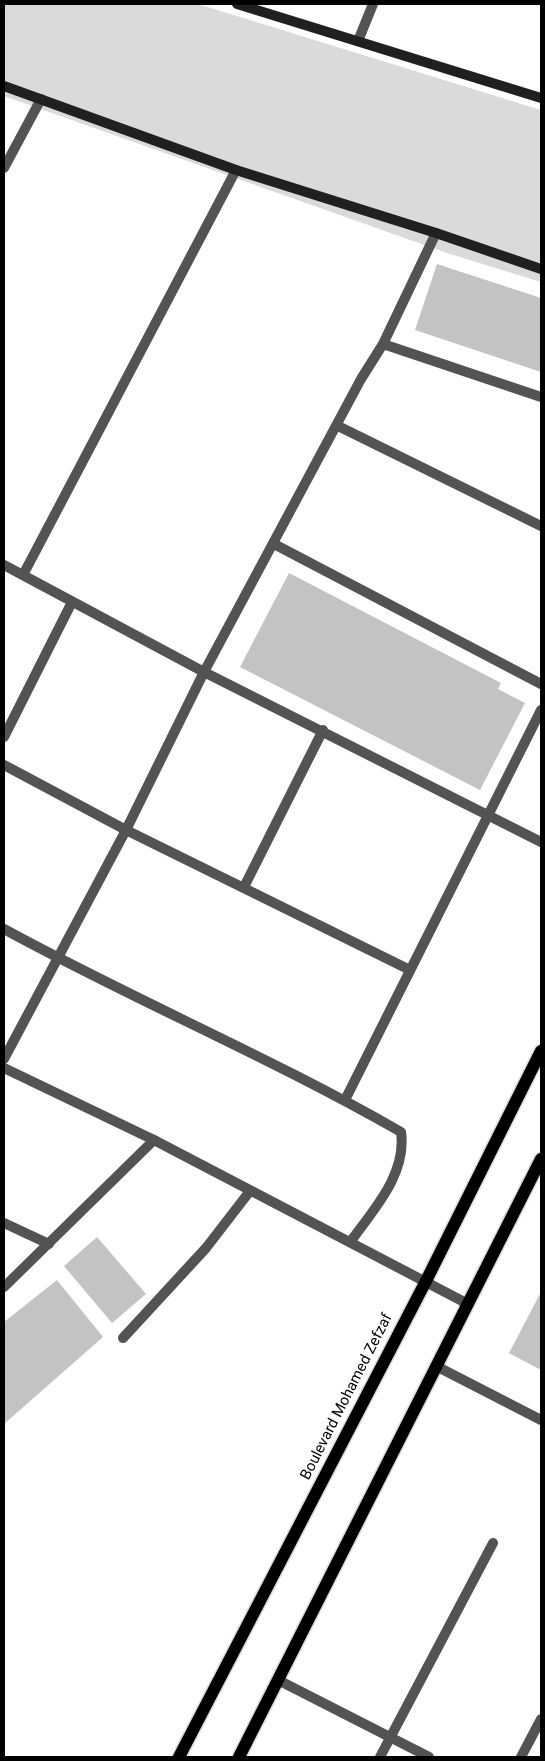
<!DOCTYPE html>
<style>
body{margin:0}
#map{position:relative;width:545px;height:1761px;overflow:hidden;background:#fff;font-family:Roboto,sans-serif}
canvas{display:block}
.frame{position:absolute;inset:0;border:5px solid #000;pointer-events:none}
</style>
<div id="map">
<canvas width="545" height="1761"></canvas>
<div class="frame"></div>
</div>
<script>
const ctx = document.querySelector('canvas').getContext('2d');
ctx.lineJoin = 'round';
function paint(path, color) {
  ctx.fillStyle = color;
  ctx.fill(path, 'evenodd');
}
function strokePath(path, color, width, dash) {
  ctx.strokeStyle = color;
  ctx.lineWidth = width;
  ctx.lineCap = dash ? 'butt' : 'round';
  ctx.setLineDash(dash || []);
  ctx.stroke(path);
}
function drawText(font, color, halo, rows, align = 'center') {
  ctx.font = font + ' Roboto,sans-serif';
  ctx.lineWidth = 5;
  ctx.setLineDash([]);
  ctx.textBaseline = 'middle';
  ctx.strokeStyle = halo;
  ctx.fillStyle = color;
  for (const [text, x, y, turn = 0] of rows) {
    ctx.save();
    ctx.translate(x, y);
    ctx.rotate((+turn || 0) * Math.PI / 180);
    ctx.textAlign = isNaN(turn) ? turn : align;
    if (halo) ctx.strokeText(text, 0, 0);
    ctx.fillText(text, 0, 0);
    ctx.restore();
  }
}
const green = new Path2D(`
 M4,4H198L541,110V282L447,253L4,96Z`);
const building = new Path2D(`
 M437,264L541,298V372L415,330Z
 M289,573L501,683L498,689L525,703L480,790L240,667Z
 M97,1237L146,1294L112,1323L64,1266Z
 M57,1280L103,1337L4,1424V1322Z
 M541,1292V1370L509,1353Z`);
const lane = new Path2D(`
 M4,1223L49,1244
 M4,1287L154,1140
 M123,1338L206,1248L250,1191
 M380,1757L493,1543`);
const street = new Path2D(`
 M358,41L373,4
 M4,168L41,99
 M383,344L541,397
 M338,426L541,526
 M274,544L541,684
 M4,565L204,672L541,842
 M23,575L236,170
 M4,737L72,602
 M4,765L126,830L410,970
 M244,887L323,730
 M4,929C134,1000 272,1058 401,1132C407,1174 374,1209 351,1241
 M4,1059L126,830L204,672L361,379L383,344L436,233
 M4,1068L154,1140L468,1304
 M345,1100L541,710
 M436,1366L541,1420
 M278,1680L429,1757
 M521,1757L541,1719`);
const secondary = new Path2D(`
 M237,4L541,98
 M4,86L236,170L436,233L541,269`);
const primary = new Path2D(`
 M179,1757L426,1281L541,1051
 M239,1757L541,1159`);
const streetNames = [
 ["Boulevard Mohamed Zefzaf",347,1397,-63]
];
paint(green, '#dadada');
paint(building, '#c3c3c3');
strokePath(primary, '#dbdbdb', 15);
strokePath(lane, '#535353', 10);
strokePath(street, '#535353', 10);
strokePath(secondary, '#202020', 10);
strokePath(primary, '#000', 12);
drawText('15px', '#000', '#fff', streetNames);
</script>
